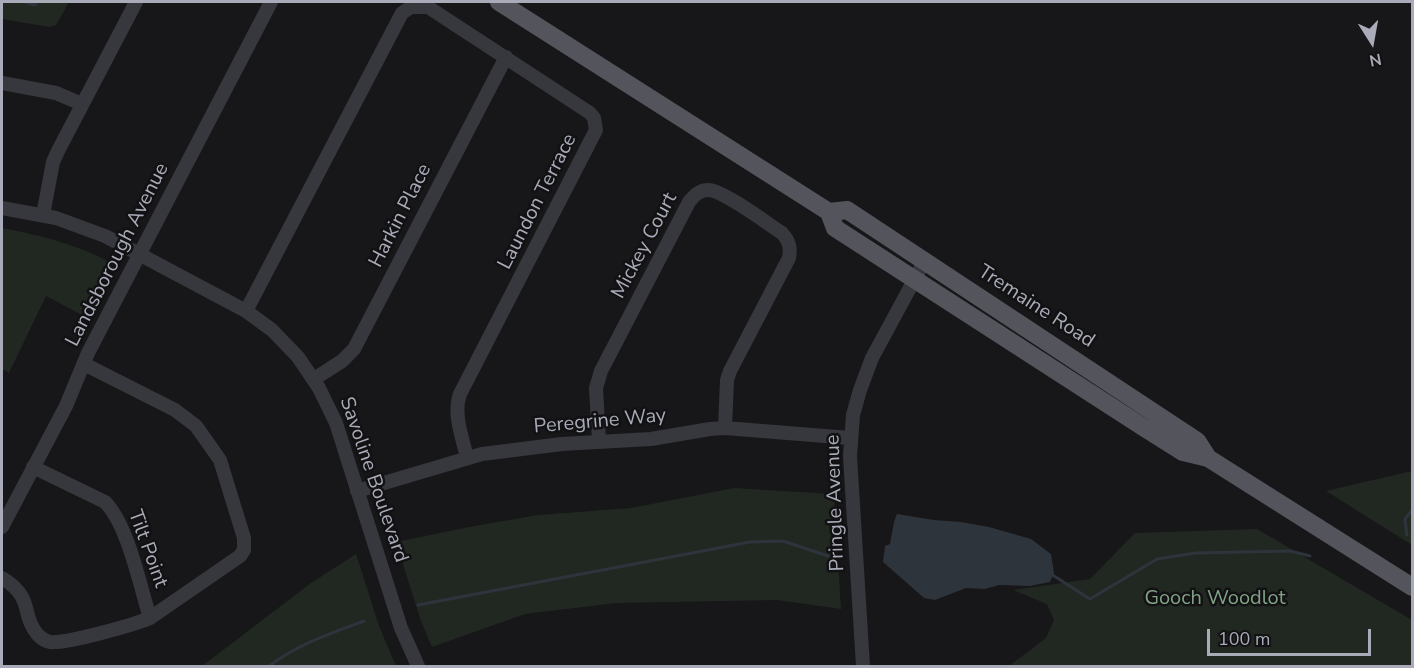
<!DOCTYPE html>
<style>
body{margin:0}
#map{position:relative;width:1414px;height:668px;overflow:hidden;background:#171618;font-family:"Nunito Sans",sans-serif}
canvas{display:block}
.frame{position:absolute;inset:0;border:3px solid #a9acb8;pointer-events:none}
.north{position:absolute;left:1342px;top:12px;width:60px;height:60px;-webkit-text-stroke:4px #121113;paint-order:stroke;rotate:169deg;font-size:16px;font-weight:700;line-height:24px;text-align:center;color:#a9acb8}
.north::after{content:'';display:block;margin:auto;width:21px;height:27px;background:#a9acb8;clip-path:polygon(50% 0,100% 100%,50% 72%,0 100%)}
.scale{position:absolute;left:1207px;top:629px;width:164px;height:27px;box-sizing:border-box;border:3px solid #a9acb8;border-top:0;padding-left:8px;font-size:18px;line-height:21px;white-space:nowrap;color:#a9acb8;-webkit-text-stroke:4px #121113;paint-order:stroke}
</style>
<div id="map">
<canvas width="1414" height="668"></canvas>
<div class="frame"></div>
<div class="north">N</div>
<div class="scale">100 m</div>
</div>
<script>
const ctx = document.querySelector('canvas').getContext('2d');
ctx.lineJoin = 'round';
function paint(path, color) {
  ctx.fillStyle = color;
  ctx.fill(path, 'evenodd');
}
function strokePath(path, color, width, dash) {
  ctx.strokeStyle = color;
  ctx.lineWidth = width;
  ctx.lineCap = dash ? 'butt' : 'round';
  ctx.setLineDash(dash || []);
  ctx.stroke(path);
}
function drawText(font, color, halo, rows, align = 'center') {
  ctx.font = font + ' "Nunito Sans",sans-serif';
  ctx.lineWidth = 5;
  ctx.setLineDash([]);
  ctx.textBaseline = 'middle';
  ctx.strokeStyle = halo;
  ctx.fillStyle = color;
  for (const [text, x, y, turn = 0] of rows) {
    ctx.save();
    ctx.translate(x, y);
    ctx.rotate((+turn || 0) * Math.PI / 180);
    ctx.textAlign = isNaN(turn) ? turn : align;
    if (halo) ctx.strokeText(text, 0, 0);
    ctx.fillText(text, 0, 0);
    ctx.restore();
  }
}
const green = new Path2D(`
 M2,2H69L56,25L50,27L2,19Z
 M2,228C43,236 76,244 114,264L86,317L46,296L9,373L2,369Z
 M1412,471V545L1326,491Z
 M734,488L834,494L841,609L777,600L616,603L525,614L432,647L421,621L396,542L469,527L538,515L631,508Z
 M1257,529L1412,620L1411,666H1009L1046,638L1054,620L1047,604L1013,590L1090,579L1135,533Z
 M356,554L379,626L396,666H202L311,583Z`);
const water = new Path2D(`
 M897,514L934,520L961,522L989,527L1031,539L1051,554L1054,573L1050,582L1030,586L999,585L985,589L966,588L935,600L924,598L883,562L885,546L890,544L894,522Z`);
const stream = new Path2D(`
 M25,2L35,5L37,2
 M1407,535L1405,519L1412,510
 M1051,574L1090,599L1157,559L1196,553L1290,551L1310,556
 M418,605L750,542L783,541L828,556
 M269,666C299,644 329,634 364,621`);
const minor = new Path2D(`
 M2,83L56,93L82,104
 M2,208L56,218L105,236L246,311L272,330L298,357L319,388L336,423L401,628L418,666
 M43,215L53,162L58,151L136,2
 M246,311L402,13L411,7H428L590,113L594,118L596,130L460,394C453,413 462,437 467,457
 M314,379L342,361L354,349L506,57
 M599,441L596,388L601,371L689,202C694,196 699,190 708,190C723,190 768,224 782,233C789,241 791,247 789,258L730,371L727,380L725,428
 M33,467L105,502C128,525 140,586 150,618
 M357,491L482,454L562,444L651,439L710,429L725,428L850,438
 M2,527L66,406L88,353L271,2
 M2,578C35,598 20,614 38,635C41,638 45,641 50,642C66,644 133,625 150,618L240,556L244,550V538L220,460L196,426L175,410L84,364
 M863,666L850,456L853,415L860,390L872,358L925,260`);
const major = new Path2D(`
 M499,2L829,212L835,228L1143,427L1183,452L1208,458L1412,587
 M829,212L847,210L1197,441L1208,458`);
const streetNames = [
 ["Laundon Terrace",538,202,-63],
 ["Harkin Place",401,216,-63],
 ["Mickey Court",645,246,-62],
 ["Landsborough Avenue",118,255,-63],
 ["Tremaine Road",1036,307,33],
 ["Peregrine Way",600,422,-5],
 ["Savoline Boulevard",373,480,71],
 ["Pringle Avenue",836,503,-92],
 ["Tilt Point",147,549,70]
];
const parkNames = [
 ["Gooch Woodlot",1215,599]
];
paint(green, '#212822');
paint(water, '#2d343c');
strokePath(stream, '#2d343c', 3);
strokePath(minor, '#37383d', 14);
strokePath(major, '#54555c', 18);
drawText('20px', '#a9acb8', '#121113', streetNames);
drawText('20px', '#80a285', '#121113', parkNames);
</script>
